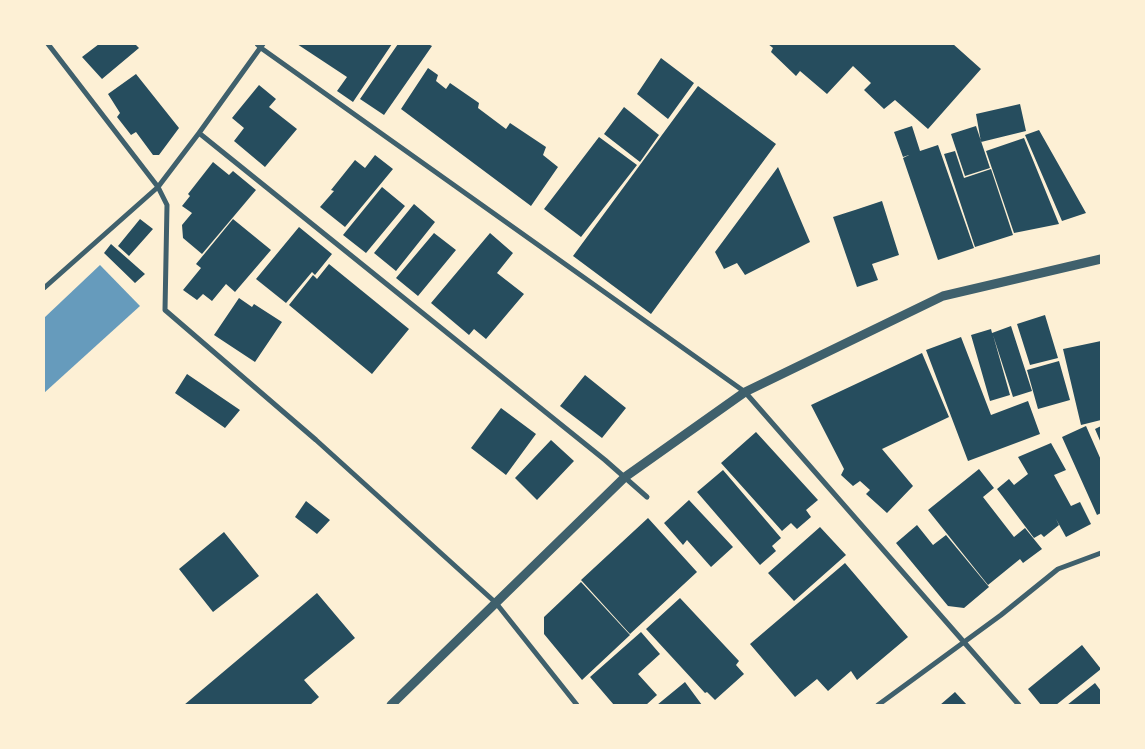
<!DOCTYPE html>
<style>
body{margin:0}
#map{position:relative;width:1145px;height:749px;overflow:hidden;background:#fdf0d5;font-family:"Fira Sans Condensed",sans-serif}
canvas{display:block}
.frame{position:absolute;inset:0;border:45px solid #fdf0d5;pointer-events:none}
</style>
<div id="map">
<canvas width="1145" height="749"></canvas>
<div class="frame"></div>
</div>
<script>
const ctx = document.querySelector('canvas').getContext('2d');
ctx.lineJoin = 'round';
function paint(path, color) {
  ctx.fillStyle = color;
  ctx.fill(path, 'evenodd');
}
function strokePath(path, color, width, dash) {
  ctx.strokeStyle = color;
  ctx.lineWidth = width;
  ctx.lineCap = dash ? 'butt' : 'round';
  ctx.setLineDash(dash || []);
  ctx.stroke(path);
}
const water = new Path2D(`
 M100,265L140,306L44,393V318Z`);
const building = new Path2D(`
 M99,44H135L139,48L102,79L82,57Z
 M297,44H392L353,102L337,91L347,77Z
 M398,44H428L432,46L384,115L360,99Z
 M768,44H953L981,69L928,129L895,100L884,109L864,90L871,83L853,66L827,94L800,71L796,76L771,52L773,48Z
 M661,58L694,83L668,119L637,94Z
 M428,68L438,75L436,81L446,89L450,83L479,103L478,108L506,129L510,123L546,147L543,155L558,167L531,206L401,109Z
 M136,74L179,128L159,155H153L136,132L131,135L117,117L120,113L108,94Z
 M259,85L276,99L269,107L297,129L265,167L234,141L244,128L232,118Z
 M698,86L776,144L651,314L573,256Z
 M1020,104L1026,131L981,142L976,114Z
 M624,107L659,135L640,162L604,134Z
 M912,126L920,151L938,145L974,248L938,260L903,158L909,155L903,157L894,132Z
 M976,126L990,168L965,176L951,134Z
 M1039,130L1086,213L1062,221L1025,135Z
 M599,137L637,165L581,237L544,209Z
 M1024,138L1059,224L1014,233L986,151Z
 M955,151L964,178L991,169L1013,235L975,247L944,154Z
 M375,155L393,169L345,227L320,207L334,191L331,190L355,160L365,168Z
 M213,162L229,175L233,171L256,190L202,254L183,238L182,225L192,213L182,206L190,196L188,194Z
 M778,167L810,242L745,275L737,263L724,269L715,252Z
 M382,187L405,206L366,253L343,235Z
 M882,201L899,255L872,264L878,280L857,287L833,217L855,210L860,227L855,210Z
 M414,204L435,222L396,271L374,253Z
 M140,219L153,229L129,256L118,246Z
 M233,219L271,250L235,292L226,284L212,301L203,294L197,300L183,290L201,268L196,264Z
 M299,227L332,254L315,275L312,272L286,303L256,279Z
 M434,233L456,250L418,296L396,278Z
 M490,233L513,253L497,273L524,294L486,339L474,329L469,335L431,303Z
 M111,244L145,274L135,283L104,253Z
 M329,264L409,329L372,374L289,305L313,275L317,279Z
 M239,298L252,307L254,304L282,322L255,362L214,335Z
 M1045,315L1058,358L1030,365L1017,324Z
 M1011,326L1032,391L1013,397L993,335L1010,395L990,401L971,335L991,329L992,333Z
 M961,337L991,415L1028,401L1040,434L968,461L926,350Z
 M1101,341V420L1081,425L1063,349Z
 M922,353L949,417L882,449L913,486L887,513L866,494L870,490L860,481L853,486L841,475L844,469L811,405Z
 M1059,361L1070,400L1038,409L1027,370Z
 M187,374L240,410L225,428L175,393Z
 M585,375L626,408L602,438L560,406Z
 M501,408L536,434L506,475L471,448Z
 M1086,426L1101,460V513L1097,515L1062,437Z
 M1101,426V443L1095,429Z
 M756,432L818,500L806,510L811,517L797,529L791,523L782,531L721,463Z
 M551,440L574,461L537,500L515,478Z
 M1051,443L1066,470L1054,475L1071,506L1080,502L1091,524L1066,537L1056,519L1059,525L1044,537L1041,534L1034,538L997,489L1009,479L1014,485L1028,474L1018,457Z
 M979,469L994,488L983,497L1014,537L1025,528L1042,549L1023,563L1020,559L988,585L928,510Z
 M723,470L781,538L772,546L776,551L760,565L697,492Z
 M689,500L733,547L711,567L687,540L683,545L664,523Z
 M306,501L330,520L317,534L295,517Z
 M648,518L697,572L630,634L581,580Z
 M917,525L933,545L946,535L989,587L964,608L948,606L896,543Z
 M820,527L846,555L794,601L768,573Z
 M224,532L259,576L213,612L179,569Z
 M845,563L908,637L857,680L851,671L828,691L817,679L795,697L750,644Z
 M581,582L630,635L582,680L544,634V617Z
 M317,593L355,638L304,680L319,697L310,705H184Z
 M680,598L739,661L736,665L744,674L715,700L707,692L705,693L646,629Z
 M641,632L660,654L638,674L657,695L646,705H614L590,677Z
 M1082,645L1101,669L1056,705H1041L1028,689Z
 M685,682L702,705H657Z
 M1095,683L1101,691V705H1067Z
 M955,692L967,705H940Z`);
const minor = new Path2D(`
 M48,44L158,187L167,205L165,310L316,440L496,603L577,705
 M257,44L261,48L745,392L1019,705
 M199,133L605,460L647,497
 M44,288L158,187L199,133L263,44
 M878,705L1001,615L1058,569L1101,553`);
const tertiary = new Path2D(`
 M391,705L625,477L745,392L943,296L1101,259`);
paint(water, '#669bbc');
paint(building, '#264d5e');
strokePath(minor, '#3f606c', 5);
strokePath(tertiary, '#3f606c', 9);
</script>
